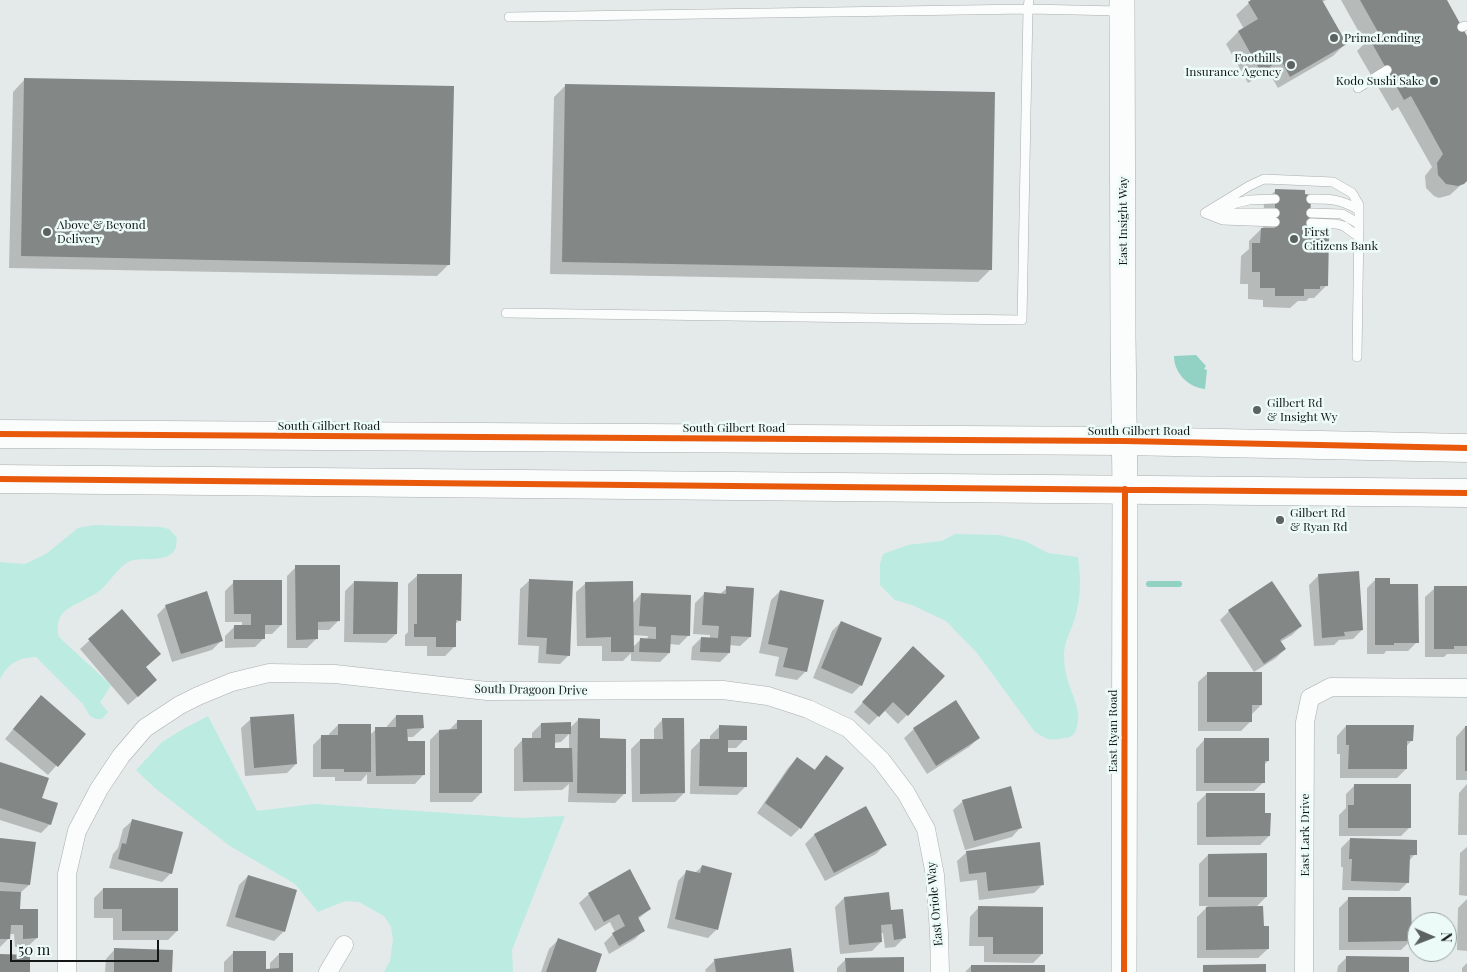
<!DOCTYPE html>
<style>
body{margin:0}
#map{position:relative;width:1467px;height:972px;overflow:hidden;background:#e4eae9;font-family:"Playfair Display",serif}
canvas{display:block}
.north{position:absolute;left:1407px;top:912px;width:50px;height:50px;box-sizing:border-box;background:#edfbf8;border:1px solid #96a09e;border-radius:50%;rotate:91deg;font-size:14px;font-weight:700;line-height:20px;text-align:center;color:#131817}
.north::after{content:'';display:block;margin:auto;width:18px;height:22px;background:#5c6260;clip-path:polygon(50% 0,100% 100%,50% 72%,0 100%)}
.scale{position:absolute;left:10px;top:940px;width:149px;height:22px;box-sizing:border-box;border:2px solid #131817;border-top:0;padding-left:6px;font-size:15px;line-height:18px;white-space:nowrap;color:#131817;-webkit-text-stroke:4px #edfbf8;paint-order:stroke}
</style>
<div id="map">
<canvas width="1467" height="972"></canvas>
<div class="north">N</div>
<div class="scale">50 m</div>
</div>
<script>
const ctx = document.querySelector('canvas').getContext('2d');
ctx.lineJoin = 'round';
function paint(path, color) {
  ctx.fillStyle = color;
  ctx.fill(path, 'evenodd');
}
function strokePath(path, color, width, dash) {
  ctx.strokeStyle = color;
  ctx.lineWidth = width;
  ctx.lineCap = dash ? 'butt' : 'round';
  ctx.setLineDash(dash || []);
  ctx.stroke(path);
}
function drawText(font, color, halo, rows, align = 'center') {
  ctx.font = font + ' "Playfair Display",serif';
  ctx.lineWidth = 5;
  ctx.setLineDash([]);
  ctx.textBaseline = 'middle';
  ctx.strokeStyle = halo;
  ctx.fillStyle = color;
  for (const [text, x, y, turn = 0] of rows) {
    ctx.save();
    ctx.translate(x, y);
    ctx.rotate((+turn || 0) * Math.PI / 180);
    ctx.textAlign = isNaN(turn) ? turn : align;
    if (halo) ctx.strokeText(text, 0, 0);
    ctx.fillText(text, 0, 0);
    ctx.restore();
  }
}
const green = new Path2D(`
 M93,525L160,527L169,529L177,538C176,541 177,546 175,549C169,564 139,556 128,562C116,569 109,584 98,592C88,599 68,606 62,614C57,620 57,630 59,637L111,685L105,695L100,702L108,712L102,719H96L90,716L83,704L36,657C17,658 9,663 0,679V562L25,564L46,554L78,528Z
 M955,534L999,535L1025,541L1048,553L1078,557C1081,580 1081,596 1075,618C1071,631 1064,642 1064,655C1064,662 1065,671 1067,678C1072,697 1083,711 1076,730C1074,735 1070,738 1064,738C1048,741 1049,740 1035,732L977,653L946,621L912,605L895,600L880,585V564L883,554L908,545L942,541Z
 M208,716L257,811L314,804L521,818L565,816L512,950L513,972H384L390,961L393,940L391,927L384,916L359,902L345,901L318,912L295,884L230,846L156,789L136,770L162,742L185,728Z`);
const water = new Path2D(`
 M1196,355L1206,366L1204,369L1207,370L1205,389C1188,387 1174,373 1174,356Z`);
const shadow = new Path2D(`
 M1254,0H1326L1322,2L1345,44L1333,56L1278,88L1268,71L1248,83L1226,44L1238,32L1244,29L1236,15L1249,3Z
 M1341,0H1446L1467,38V181L1463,183L1450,195L1439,198L1434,196L1426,188L1425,176L1432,167L1398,107L1392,111L1357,51L1365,43Z
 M25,79L449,264L437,276L9,268L13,92Z
 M566,85L990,270L978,282L550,274L554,97Z
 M1276,190L1309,226L1305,230L1326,286L1314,298H1309L1306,301H1298L1290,308L1263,307V300L1248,299V284H1240L1241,256L1249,249V241L1261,229H1263L1264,202Z
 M296,567L338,621L329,630H316V639L307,648H287V576Z
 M418,575L460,620L454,625V647L445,656H427V646H405V635L408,632V584Z
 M1318,576L1362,630L1353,639L1339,640L1334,645L1314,646L1309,585Z
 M1376,579L1389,585L1417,642L1408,651H1386L1384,654H1367V588Z
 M530,580L569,655L560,664L538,663L539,646L518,645L520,589Z
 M234,582L281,625L272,634H264V638L255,647L225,648V636L234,627H242V622H225V591Z
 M354,582L396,634L386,643L344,642L345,591Z
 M586,583L632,604L641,594L688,636L679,645L670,644L669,653L660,662L631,661V653L623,661H602V646H577L576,592ZM632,635L648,636L647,640H640L633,647Z
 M1467,587V654H1447L1444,657H1425V597L1435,588Z
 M727,588L750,637L740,646L729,645V653L720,662L691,660L692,647L701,638L710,639V635L693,634L695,603L705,593L720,594Z
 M780,591L806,671L797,680L775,676L779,657L759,653L771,600Z
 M166,606L222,640L212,650L172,662L157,615Z
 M122,611L146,689L128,705L80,649Z
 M1229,611L1301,626L1292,635L1280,642L1285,649L1276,658L1254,672L1220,620Z
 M841,622L861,685L852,694L813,678L832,631Z
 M904,657L907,715L898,724L884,710L869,725L854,712Z
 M1208,673L1261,705L1252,714L1250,722L1241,731H1198V682Z
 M32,706L84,734L48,775L5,739Z
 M396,716L423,728L413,737H406V742L424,774L415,784H367V774L361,781H335V777H313V745L322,736H329V734L338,725L370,735L376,729L387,728V726Z
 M251,719L296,764L287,773L245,776L241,728Z
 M663,719L684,793L675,802H632L631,749L640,740H654V729Z
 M578,720L599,739L625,793L615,803L568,802L569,784L562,790L514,791V749L523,739H532V733L541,724L570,728ZM569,734V749H554V743L561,742Z
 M458,721L481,793L472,802H430V740L439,731H448Z
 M1346,726L1412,740L1406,747V769L1397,778H1340V754H1337V736Z
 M719,727L745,739L736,748H727V754L746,786L737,795L690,794L691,750L700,741H710V736Z
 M1465,727H1467V780H1456V737Z
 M914,729L979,738L969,747L927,774L904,738Z
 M1205,739L1268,761L1264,765V782L1254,791H1196V749Z
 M826,756L800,828L791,837L757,813L788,768L797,758L814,770Z
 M0,764L50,824L41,833L0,820Z
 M1467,784V835H1458L1459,793Z
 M1355,785L1410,827L1401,836H1339V815L1346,808V794Z
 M1206,794L1264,815L1269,836L1260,845H1197V803Z
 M963,801L1021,827L1012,837L965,850L953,810Z
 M866,808L885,845L876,854L825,881L805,844L814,835Z
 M133,820L171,873L162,882L109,868L113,854L118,848L123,829Z
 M0,839L29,885L19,894V910L37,938L27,947H15L14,934H9V938L0,947Z
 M1350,839L1415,854L1409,861L1408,882L1399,891L1342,890L1343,867H1341V848Z
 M1467,847V896L1459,895L1460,853Z
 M967,852L1043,884L1034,893L979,900L977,880L960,882L957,861Z
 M1208,855L1266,897L1255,908L1262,928L1268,949L1258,958H1197V917L1208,906H1199V864Z
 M702,866L717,929L708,938L667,928L678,881L687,871L695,873Z
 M248,876L296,891L283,932L274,941L226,926L239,885Z
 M103,889L177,931L168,940H113V918H94V898Z
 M589,894L650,909L638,919L644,930L635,939L609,954L604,943L615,932L610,922L595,931L579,903Z
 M844,898L890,912L904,938L895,947L885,948L883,933H880L881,942L872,951L840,954L835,907Z
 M1348,899L1410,941L1401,950H1339V908Z
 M1467,899V951L1457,950L1458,908Z
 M979,907L1042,954L1033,963L984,962V946H969L970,917Z
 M558,940L594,972H541L549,949Z
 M115,949L171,972H105L106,959Z
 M233,953L265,970H270V963L279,954L291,972H224V962Z
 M1347,957L1408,972H1337L1338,966Z
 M846,959L903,972H837V968Z
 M714,961L793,972H706L705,970Z
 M1467,963V972H1462V968Z
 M971,966L1044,972H965Z`);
const stream = new Path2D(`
 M1149,584H1179`);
const building = new Path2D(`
 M1251,0H1322L1347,44L1290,77L1281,60L1261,72L1238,31L1258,19L1248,2Z
 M1360,0H1447L1467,36V181L1464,184L1458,186L1446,184L1438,175L1437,163L1443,154L1411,96L1404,100L1369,38L1378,32Z
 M24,78L454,86L450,265L21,256Z
 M565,84L995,92L992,270L562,262Z
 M1275,189L1305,190V194L1311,195L1310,227H1304V229H1319V235H1329L1328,286H1320V289H1304V296H1275V288H1260V272H1252V243H1260L1261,228H1275Z
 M295,565H340V621L318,622V639L296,640Z
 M1359,571L1363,630L1344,632L1345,636L1322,638L1318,574Z
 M417,574H462L461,621L456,620V647H436V637H414V624H417Z
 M1375,578H1390V584H1418L1419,643H1394V645H1375Z
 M529,579L573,581L570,656L546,654L547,638L527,637Z
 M233,580H282V625H265V639H234V625H251V614H234Z
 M354,581L398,582L397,634H353Z
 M633,581L634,652H611V637L586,638L585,582Z
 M1272,581L1302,626L1280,640L1286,649L1264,664L1228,610Z
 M726,586L754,588L751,637L731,636L730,653L700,652L701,637L718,638L719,626L702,625L704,592L726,594Z
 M1434,586H1467V646H1454V649H1434Z
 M780,590L824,600L807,672L783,667L788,648L768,644Z
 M207,591L223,641L181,654L165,605Z
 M641,593L691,595L690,636L671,635L670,653L639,652L640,638L656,639V627L639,626Z
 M122,609L161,654L146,667L157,680L138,697L88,639Z
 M841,621L882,638L862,686L821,668Z
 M913,646L945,676L908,716L893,702L879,717L862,702Z
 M1207,672H1262V705H1252V722H1207Z
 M41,695L86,734L58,767L13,729Z
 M956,700L980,738L936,766L913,728Z
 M294,714L297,764L254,768L250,717Z
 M396,715H423L424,728L407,729L408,741H425V775L376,776L375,727H396Z
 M578,718L600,719V738L626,739V794L577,793Z
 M662,718H684L685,793L640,794V739H663Z
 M457,720H482V793H439V730L457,729Z
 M571,722V734H555V748H572L573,782H523L522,738H541V723Z
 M338,724H371V772H344V769H321V735H338Z
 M719,725L747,726V740H728V752H747V787L699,786L700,739H719Z
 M1346,725H1414L1413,741H1407V769H1348L1349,745H1346Z
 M1465,726H1467V771H1465Z
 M1204,738H1269V761H1265V783H1204Z
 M826,755L844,768L801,829L765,803L797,757L815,770Z
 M0,762L49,778L42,798L58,803L51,825L0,808Z
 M1354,784H1411V828H1348V805H1354Z
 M1011,786L1022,828L974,841L962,800Z
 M1206,793H1265V813H1271L1270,836L1206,837Z
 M866,806L887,845L834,873L814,834Z
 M132,819L183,832L172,874L118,859L122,843L126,844Z
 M0,838L36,842L30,885L0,882Z
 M1350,838L1417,840V855H1410L1409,883L1351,881L1352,859H1349Z
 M1040,842L1044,885L988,891L986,872L969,874L966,851Z
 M1267,853V897H1208V854Z
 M702,865L732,873L718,930L675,919L686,870L700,873Z
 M630,869L651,909L638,917L645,931L619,946L612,933L625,926L619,914L604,922L588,893Z
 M248,875L297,890L285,932L235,917Z
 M103,888H178V931H122V909H103Z
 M0,891L21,892L20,909H38V938L23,939V925H11L10,939H0Z
 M889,892L891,910L903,909L906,938L894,940L892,924L881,925L882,942L849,945L844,897Z
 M1348,897H1411L1412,941L1348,942Z
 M978,906L1043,907V954H993V937H978Z
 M1263,906L1264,926H1269V949L1206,950V907Z
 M558,938L602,954L596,972H546Z
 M114,948L173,950L172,972H114Z
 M791,948L794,972H716L714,959Z
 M233,951H266V969L279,968V953H293V972H233Z
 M0,954L30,955V972H0Z
 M1346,956L1409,957V972H1346Z
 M904,957V972H846L845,958Z
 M1266,964V972H1203V965Z
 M971,965H1045V972H971Z`);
const lane = new Path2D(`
 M509,17L1028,9L1029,0
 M1462,27L1465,26
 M1358,88L1387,70
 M1311,199C1332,199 1340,199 1359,210
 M1224,206L1249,200L1275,199
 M1205,213L1249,186L1264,179L1333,182L1352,193L1359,205V224
 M1205,213L1223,220L1275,222
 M1210,213H1275
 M1311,213L1342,214L1359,224L1357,357
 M1311,223L1336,224L1344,226L1359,237
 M506,313L1022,320L1028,9L1120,11`);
const street = new Path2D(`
 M67,972V874L77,831L99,789L121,756L145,728L180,705L198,696L232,682L269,673L335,674L487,691L723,690L768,696L808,709L848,728L881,760L906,793L926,829L935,875L939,932L940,972
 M328,972L344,945
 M1304,972L1305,722L1310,698L1331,687L1467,688`);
const secondary = new Path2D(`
 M1122,0L1123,336L1125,489L1124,972`);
const primary = new Path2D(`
 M0,434L1124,441L1467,448
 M0,479L1467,493`);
const cycleway = new Path2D(`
 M0,434L1124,441L1467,448
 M0,479L1467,493
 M1124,972L1125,489`);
const markers = [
 [1334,38,5,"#5c6260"],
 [1291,65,5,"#5c6260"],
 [1434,81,5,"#5c6260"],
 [47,232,5,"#5c6260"],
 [1294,239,5,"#5c6260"],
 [1257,410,5,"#5c6260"],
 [1280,520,5,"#5c6260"]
];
const poiNames = [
 ["PrimeLending",1344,38],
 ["Foothills",1281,58,"right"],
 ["Insurance Agency",1281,72,"right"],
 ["Kodo Sushi Sake",1424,81,"right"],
 ["Above & Beyond",57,225],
 ["Delivery",57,239],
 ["First",1304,232],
 ["Citizens Bank",1304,246],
 ["Gilbert Rd",1267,403],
 ["& Insight Wy",1267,417],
 ["Gilbert Rd",1290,513],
 ["& Ryan Rd",1290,527]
];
const streetNames = [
 ["East Insight Way",1123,221,-90],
 ["South Gilbert Road",329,426],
 ["South Gilbert Road",734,428],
 ["South Gilbert Road",1139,431],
 ["South Dragoon Drive",531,690,1],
 ["East Ryan Road",1113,731,-90],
 ["East Lark Drive",1305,835,-90],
 ["East Oriole Way",935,904,-95]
];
paint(green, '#bbebe1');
paint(water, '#91d2c5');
paint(shadow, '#0003');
strokePath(stream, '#91d2c5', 6);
paint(building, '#838887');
strokePath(lane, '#a9aeac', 10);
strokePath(street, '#a9aeac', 19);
strokePath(secondary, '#a9aeac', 26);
strokePath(primary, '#a9aeac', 29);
strokePath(lane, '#fbfcfc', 9);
strokePath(street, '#fbfcfc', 18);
strokePath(secondary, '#fbfcfc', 25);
strokePath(primary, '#fbfcfc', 28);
strokePath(cycleway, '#e8590c', 6);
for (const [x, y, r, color] of markers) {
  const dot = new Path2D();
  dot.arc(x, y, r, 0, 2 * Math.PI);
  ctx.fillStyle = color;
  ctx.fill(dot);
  strokePath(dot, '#edfbf8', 2);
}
drawText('12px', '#131817', '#edfbf8', poiNames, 'left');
drawText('12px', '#131817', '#edfbf8', streetNames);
</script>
